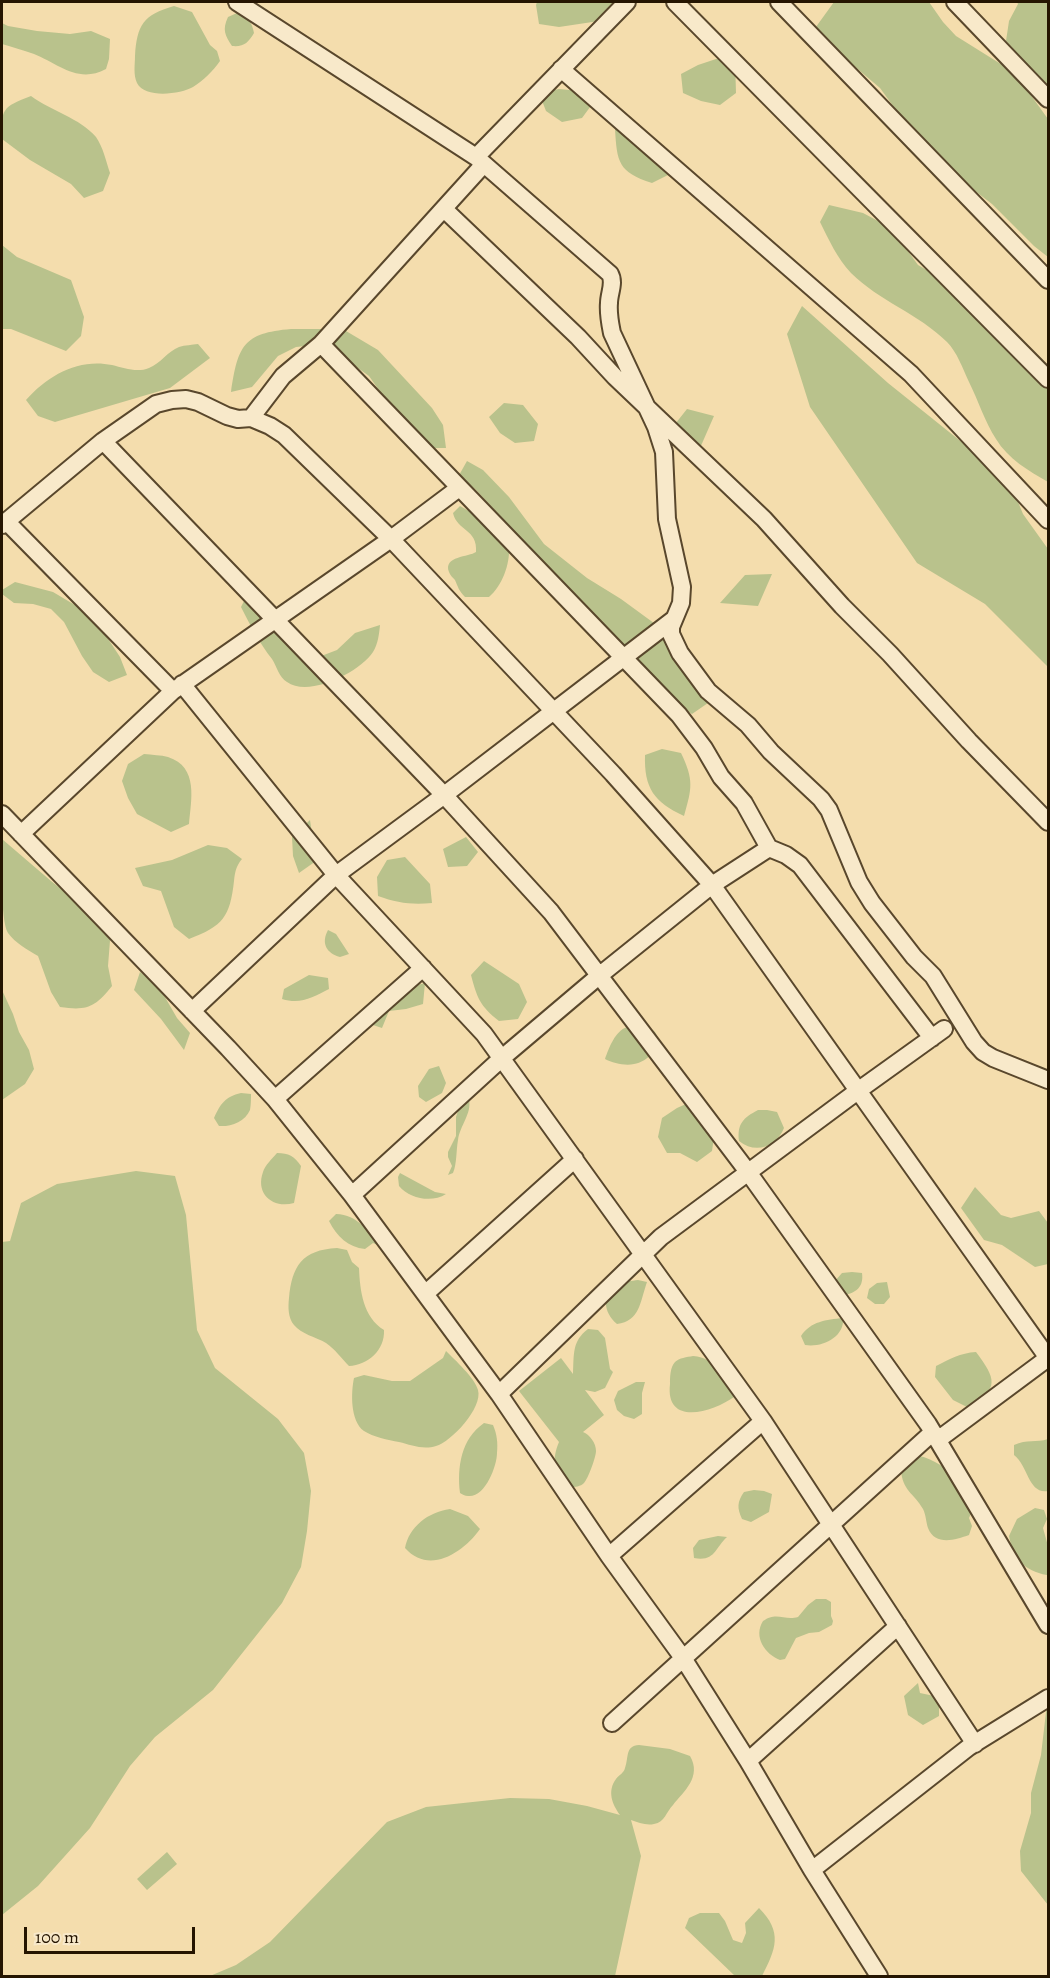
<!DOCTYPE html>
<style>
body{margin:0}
#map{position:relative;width:1050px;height:1978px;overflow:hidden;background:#f4ddad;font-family:Alegreya,serif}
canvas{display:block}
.frame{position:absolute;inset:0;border:3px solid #251501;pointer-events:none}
.scale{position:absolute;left:24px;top:1927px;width:171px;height:27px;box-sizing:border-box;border:3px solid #251501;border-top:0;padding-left:8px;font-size:18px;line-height:21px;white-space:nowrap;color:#251501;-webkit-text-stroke:4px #f8e9ca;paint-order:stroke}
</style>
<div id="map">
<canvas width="1050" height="1978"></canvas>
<div class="frame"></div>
<div class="scale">100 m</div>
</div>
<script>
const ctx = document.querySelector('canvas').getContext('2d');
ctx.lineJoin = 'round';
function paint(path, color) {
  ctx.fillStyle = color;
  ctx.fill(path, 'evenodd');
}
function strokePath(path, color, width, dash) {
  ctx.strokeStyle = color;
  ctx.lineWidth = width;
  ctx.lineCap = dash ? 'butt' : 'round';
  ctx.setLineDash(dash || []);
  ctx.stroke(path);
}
const green = new Path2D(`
 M537,2H623L599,21L559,27L539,24L536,5Z
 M834,2H929L943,22L956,36L1004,66L1030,94L1048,119V257L1034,246L992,204L944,167L917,139L880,88L813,31Z
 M1017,2H1048V88L1006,41L1009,21L1018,4Z
 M174,6L192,12L210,45L217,51L220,61C213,71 203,81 193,87C181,94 145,99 137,83C133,75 135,64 135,56C137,25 143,15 174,6Z
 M237,13C248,17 252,22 254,33C248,43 244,47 232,46C225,35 222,30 228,17Z
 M2,23L8,26L37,31L70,34L91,31L110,39L109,59L106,69C78,84 59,64 34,54C23,50 12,47 2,44Z
 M716,59H735L736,93L720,105L701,101L683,93L681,74L698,65Z
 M559,89L580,91L596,99L582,118L562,122L546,111L539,93Z
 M31,96C51,111 80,118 96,137C103,147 106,161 110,173L103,191L84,198L71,184L30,160L2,139C1,109 2,107 31,96Z
 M634,123L670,174L652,183C618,172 617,162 615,129Z
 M829,205L863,213L880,222L895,233L918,265L969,294L1048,383V482C1029,471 1008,459 996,439C985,422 978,400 969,382C963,369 957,352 947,342C919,314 879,301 851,273C837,258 829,240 820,222Z
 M2,245L17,257L71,280L84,317L81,336L66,351L11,329H2Z
 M802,306L888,383L1009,480L1023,514L1048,549V667L985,604L917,563L810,407L787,334Z
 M291,329H328L346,331L378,350L432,408L443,425L446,448H428L412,437L369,376L351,363L315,345L296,347L278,356L252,387L231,392C238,346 243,333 291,329Z
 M198,344L210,358L170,388L55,422L38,416L26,400C48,375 79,358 112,365C124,368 137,373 149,368C160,364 168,351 179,347C185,345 192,345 198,344Z
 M504,403L523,405L538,424L534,441L515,443L500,433L489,417Z
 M687,409L714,416L700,448L664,438Z
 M467,461L483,470L509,497L544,544L587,578L621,599L688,648L698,666L708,703L692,714L676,703L532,570L518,535L475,489L458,477Z
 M460,506L476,515L509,548C510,564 502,586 489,597H465C459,591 458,587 455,580C453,578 450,575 449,572C443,556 469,557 476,552C478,529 457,531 453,513Z
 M772,574L758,606L720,603L745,575Z
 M15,582L53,592L85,611L99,625L120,657L127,675L109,682L93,672L82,656L64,622L51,609L33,604L14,603L2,594V590Z
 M245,599L316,658L337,650L355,633L380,625C379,635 378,644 373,652C360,672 309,698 287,682C279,677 277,667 272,659C260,644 250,625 241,607Z
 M662,749L681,753C694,780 692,788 684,816C654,802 644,788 645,755Z
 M144,754C152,755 161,755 168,757C199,767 191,800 189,824L171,832L137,814L128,798L122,781L128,764Z
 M310,820L316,861L299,873L293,856L292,837Z
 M466,837L478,852L467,866L448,867L443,849Z
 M2,839L51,881L111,928L108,966L112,986C95,1007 88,1011 60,1007L51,992L38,956C28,950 15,943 8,933C0,920 2,857 2,839Z
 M208,845L227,848L242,859C236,866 235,872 234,881C230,917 223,926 189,939L174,927L161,891L143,886L135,868L172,860Z
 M405,857L430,884L432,903C412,905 397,903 378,896L377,877L387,860Z
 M328,930L336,934L349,954L340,957C326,953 321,943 328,930Z
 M484,961L519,984L527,1002L518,1019L499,1021C480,1006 477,998 471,975Z
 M140,972L158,985L177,1018L190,1033L184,1050L161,1019L134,990Z
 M309,975L328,978L329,989C313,997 301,1005 282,999L284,989Z
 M425,983L423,1004L406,1009L389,1011L382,1028L364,1022L406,988Z
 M2,990L13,1014L19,1032L29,1050L34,1069L25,1084L2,1100Z
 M647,1026C650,1028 653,1030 655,1032C665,1046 647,1062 634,1064C625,1066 613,1063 605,1059C609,1048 615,1031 627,1027C633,1025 642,1026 647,1026Z
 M439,1066L446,1083L442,1093L426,1102L419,1097L418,1086L429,1069Z
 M241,1093L251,1094C251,1098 251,1105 250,1110C245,1122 230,1127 219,1126L214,1118C221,1103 225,1097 241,1093Z
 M469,1099C472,1114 460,1125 458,1140C456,1151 457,1163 453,1173L448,1175L452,1166L448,1157V1152L456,1136V1117L461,1102Z
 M695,1100L715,1130L712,1151L697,1162L680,1153H667L658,1137L662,1118L677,1108Z
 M758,1110H767L777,1112L784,1128C777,1146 756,1155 739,1141C737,1124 743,1118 758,1110Z
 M277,1153C289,1153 294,1156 301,1166L294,1203C273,1209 255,1194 263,1172C265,1165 272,1159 277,1153Z
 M136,1171L175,1176L186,1215L197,1330L215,1368L278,1419L304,1453L311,1491L307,1531L301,1567L282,1603L213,1690L155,1737L130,1766L90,1828L38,1886L2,1915V1242L10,1241L21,1203L57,1184Z
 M400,1173L435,1192L446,1194C432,1203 410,1199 399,1186L398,1177Z
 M975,1187L1001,1215L1011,1218L1039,1211L1048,1223V1264L1035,1267L1002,1245L984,1240L961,1208Z
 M336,1214C358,1215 368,1231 382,1247L373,1243L365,1249C348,1247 337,1237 329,1221Z
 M337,1248L347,1250L352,1262L359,1268C360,1291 363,1317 384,1330C385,1350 368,1365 349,1366C342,1359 335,1349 326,1343C316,1337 301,1334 294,1325C288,1318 288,1307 289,1298C292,1266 302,1250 337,1248Z
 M852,1272L862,1273C864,1287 856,1293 844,1295L835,1281L842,1273Z
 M638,1280L647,1282C640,1302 640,1321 617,1324C603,1312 601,1294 619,1284C624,1281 632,1281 638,1280Z
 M887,1282L890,1297L884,1304H875L867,1298L869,1289L877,1283Z
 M843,1318C845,1337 822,1348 805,1345L801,1336C811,1321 826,1320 843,1318Z
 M588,1329L598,1330L605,1338L610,1369L613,1372L605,1388L595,1392L585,1390L604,1415L583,1432C590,1435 596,1443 596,1451C596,1457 588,1479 584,1483C579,1488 571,1487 565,1487C553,1475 552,1458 559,1442L519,1391L561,1358L573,1374C574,1354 572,1341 588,1329Z
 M446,1351C455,1360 475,1378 478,1390C483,1408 451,1442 436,1446C423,1450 411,1445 399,1442C388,1440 373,1437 364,1431C350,1421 351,1392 354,1378L364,1375L392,1381H410L443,1358Z
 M976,1352C996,1379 1000,1388 969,1408L953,1400L935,1377L936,1366C950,1359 960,1353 976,1352Z
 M693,1356C717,1358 724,1377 734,1397C713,1412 665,1427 670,1384C670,1378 670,1367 675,1362C679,1358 687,1357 693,1356Z
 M636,1382H645L642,1393V1414L634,1419L624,1416L617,1410L614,1400L618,1391Z
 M484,1423L493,1425C497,1434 498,1443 497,1453C497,1466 485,1498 468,1496C465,1496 462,1494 460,1493C457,1467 461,1439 484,1423Z
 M1048,1439V1491C1028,1494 1029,1467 1014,1455V1445C1027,1439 1036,1443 1048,1439Z
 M913,1455C928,1456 944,1466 955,1476C963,1484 968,1499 973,1509L969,1518L972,1526L969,1535C955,1540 935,1546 928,1528C926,1522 926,1515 923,1509C914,1493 902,1491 901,1469Z
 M754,1490L764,1491L772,1494L769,1512L751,1522L742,1519C737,1508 737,1502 744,1492Z
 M1035,1508L1044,1510L1047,1519L1043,1528L1048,1546L1047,1575C1024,1571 1013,1558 1009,1536L1017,1519Z
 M450,1509L468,1516L480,1529C463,1553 429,1575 405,1548C409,1527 428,1512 450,1509Z
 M718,1536L727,1537C715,1548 715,1562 694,1558L693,1548L699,1540Z
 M816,1599H826L831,1602V1616L833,1621L832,1625L819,1632L809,1633L796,1638L785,1659L780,1660C765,1654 753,1637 763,1621C777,1611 784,1621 798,1617L808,1605Z
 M918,1683L920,1693L939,1697V1716L923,1725L908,1715L904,1696Z
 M1048,1695V1905L1021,1871L1020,1851L1031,1813V1793L1041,1755Z
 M639,1745L670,1749L690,1756C702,1777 684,1791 673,1805C666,1812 665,1822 654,1824C646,1826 638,1822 631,1820L641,1856L615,1976H210L236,1965L270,1942L387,1822L426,1807L510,1798L549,1799L587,1806L620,1815C612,1804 607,1791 616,1779C619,1775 624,1773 625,1768C629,1757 625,1746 639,1745Z
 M167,1852L177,1864L147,1890L137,1879Z
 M759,1908C783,1932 776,1949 762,1976H735L685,1928L689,1918L700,1913H719L725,1921L733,1940L742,1943L746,1933L745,1923Z`);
const minor = new Path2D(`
 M237,2L476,157L610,274C615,283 609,293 609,303C608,314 610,323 612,333L656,427L664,452L667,519L682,587L681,603L671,627V634L680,653L708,691L748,725L771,752L821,799L829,810L859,882L872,903L914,957L933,976L974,1042L983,1052L993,1058L1048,1080
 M675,2L1048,379
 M779,2L1048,280
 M955,2L1048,99
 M561,69L911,374L1048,520
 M476,157L627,2
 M444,209L578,337L615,377L764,519L842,606L890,654L969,741L1048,822
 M321,344L679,715L704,748L721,777L744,803L769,848L786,855L800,865L932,1038
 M251,418L283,376L321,344L484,164
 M103,441L444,795L551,912L748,1172L928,1424L1048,1625
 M6,521L173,691
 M2,525L103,441L156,404L172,400L186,399L198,402L227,416L238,419L251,418L270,426L284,435L391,539L613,774L712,885L1048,1358
 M182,684L336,875L484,1034L763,1421L975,1744
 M2,814L228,1048L275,1099L352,1195L499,1394L609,1556L683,1658L748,1761L812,1870L879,1976
 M21,834L173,691L391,539L459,488
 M192,1011L336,875L439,799L674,619
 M275,1099L423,968
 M352,1195L502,1058L600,975L712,885L769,848
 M425,1294L575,1159
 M499,1394L661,1237L859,1090L944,1029
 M939,1439L1048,1358
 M609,1556L763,1421
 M612,1723L933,1432
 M748,1761L898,1626
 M812,1870L969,1747L1048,1698`);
paint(green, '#b9c28c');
strokePath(minor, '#59472c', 20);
strokePath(minor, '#f8e9ca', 16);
</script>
